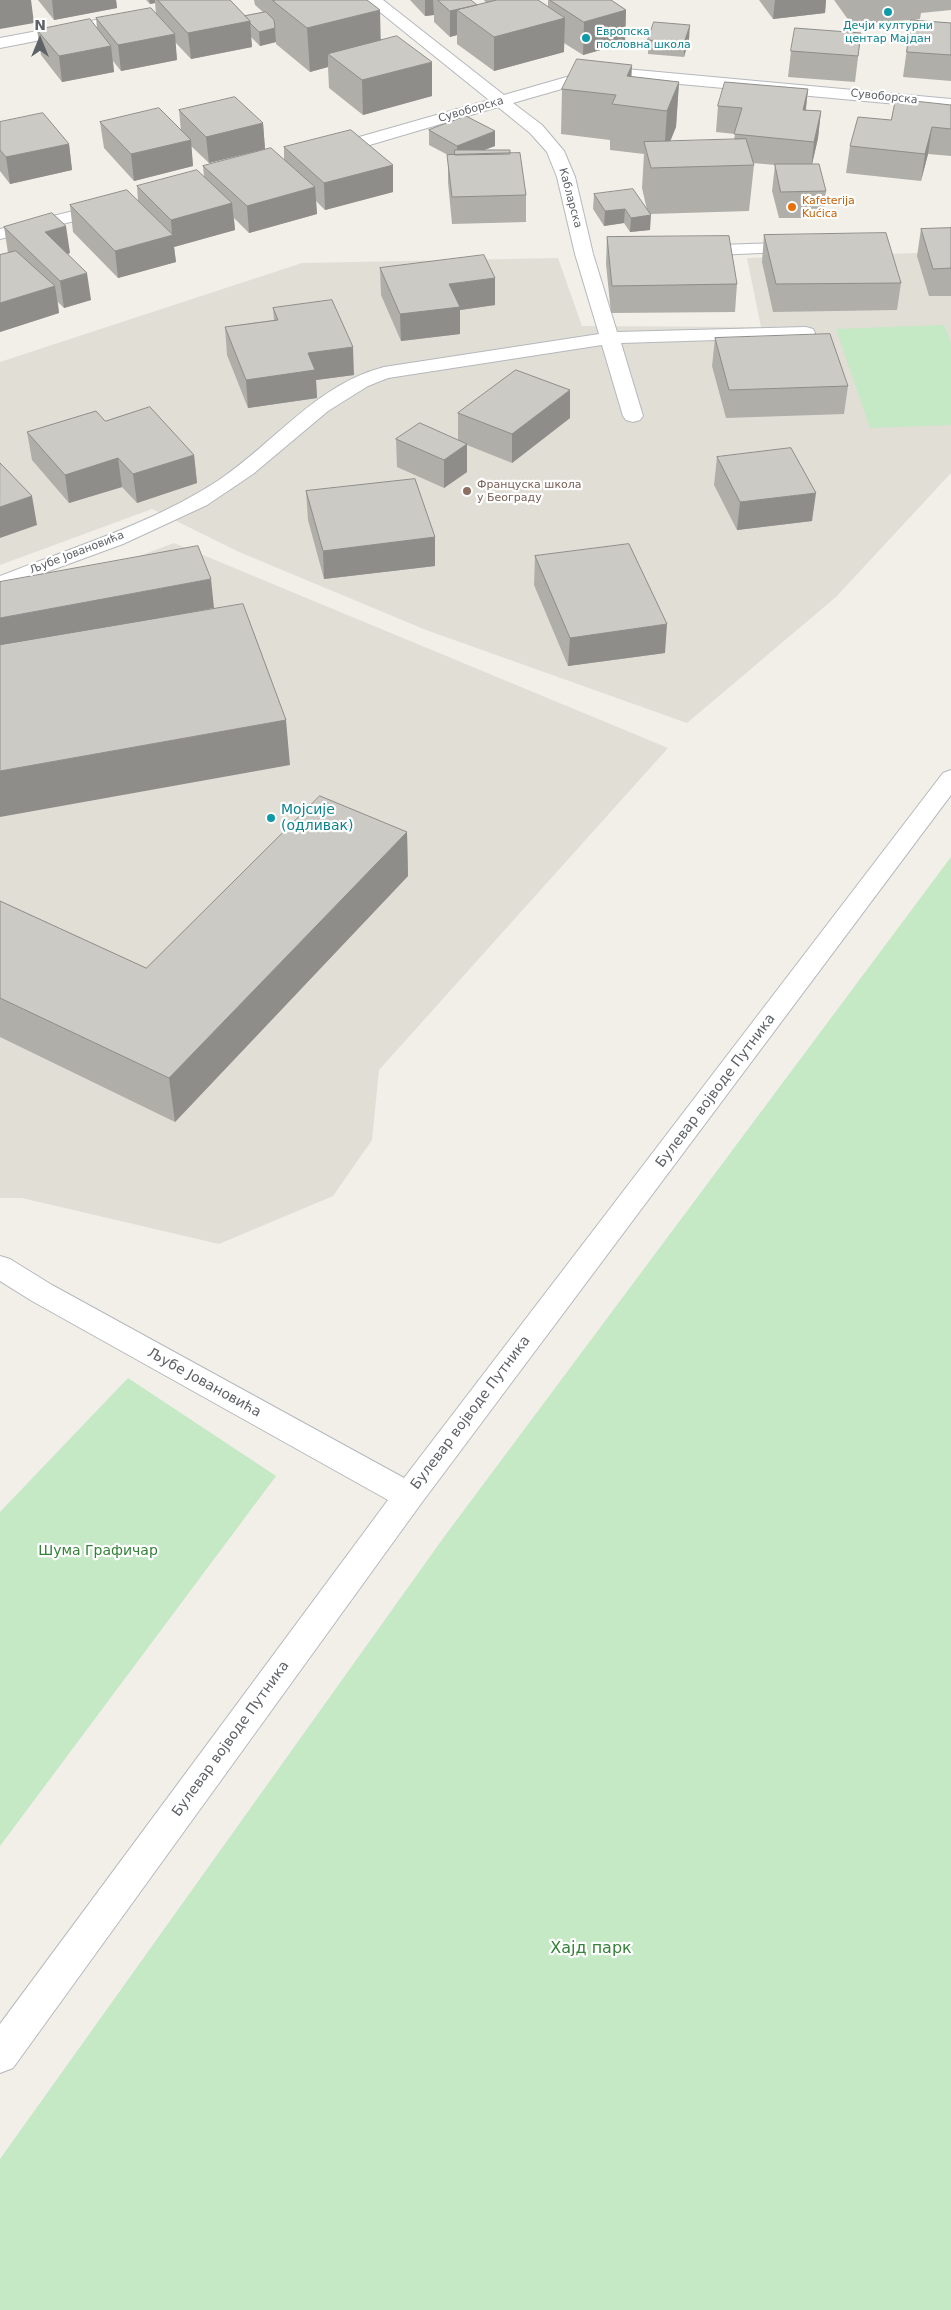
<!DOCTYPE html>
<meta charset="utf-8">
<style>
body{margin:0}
#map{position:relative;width:951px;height:2310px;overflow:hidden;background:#f1efe8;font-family:"DejaVu Sans",sans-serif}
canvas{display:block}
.north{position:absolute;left:15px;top:15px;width:50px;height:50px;-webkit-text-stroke:4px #fff;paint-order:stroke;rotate:0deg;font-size:14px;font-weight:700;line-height:20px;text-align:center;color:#5f6368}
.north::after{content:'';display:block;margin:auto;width:18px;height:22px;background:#5f6368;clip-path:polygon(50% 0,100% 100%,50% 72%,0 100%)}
</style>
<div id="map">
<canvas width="951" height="2310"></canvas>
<div class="north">N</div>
</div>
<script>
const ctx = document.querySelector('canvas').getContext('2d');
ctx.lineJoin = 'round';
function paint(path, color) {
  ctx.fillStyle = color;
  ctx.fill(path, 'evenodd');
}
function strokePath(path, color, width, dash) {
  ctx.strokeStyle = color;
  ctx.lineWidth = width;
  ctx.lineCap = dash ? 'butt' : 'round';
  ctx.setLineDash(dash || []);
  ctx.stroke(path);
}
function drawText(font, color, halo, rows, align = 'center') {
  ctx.font = font + ' "DejaVu Sans",sans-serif';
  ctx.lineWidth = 4.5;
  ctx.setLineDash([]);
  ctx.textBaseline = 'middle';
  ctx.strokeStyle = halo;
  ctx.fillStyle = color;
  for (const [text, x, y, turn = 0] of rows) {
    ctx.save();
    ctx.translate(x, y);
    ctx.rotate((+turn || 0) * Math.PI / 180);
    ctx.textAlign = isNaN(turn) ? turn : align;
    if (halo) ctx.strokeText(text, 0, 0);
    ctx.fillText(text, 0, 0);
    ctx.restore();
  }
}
const education = new Path2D(`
 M951,252V473L836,597L687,723L426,630L239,552L152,509L0,565V362L302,263L558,258L582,326L761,327L747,258Z
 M174,543L668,748L379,1070L372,1140L333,1196L219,1244L22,1198H0V608Z`);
const green = new Path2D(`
 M944,325L951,343V425L870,428L836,329Z
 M951,857V2310H0V2159L444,1537Z
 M128,1378L276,1476L0,1846V1512Z`);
const minor = new Path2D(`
 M365,0H383L504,95L577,74L615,68L951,99V109L615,78L579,84L513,103L542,125L564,151L575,177L593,254L617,332L806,327L813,329L815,333L813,337L621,343L643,416L640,420L633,422L626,420L623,416L602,345L388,378L368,386L328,411L253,474L207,505L123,544L0,589V576C74,547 152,524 219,480C274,443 317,384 384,367L599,334L575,254L557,177L547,152L530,133L498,107L336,155H324L321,151L324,147L489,100Z
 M133,13L139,15L141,18L139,21L0,48V38Z
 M106,203L112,204L115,208L112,212L0,239V229Z
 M777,243L783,244L786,248L783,252L693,256L687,255L684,251L687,247L693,246Z
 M951,770V795L420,1505L13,2068L0,2073V2024L388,1500L32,1301L0,1281V1256L10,1259L52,1285L404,1478L943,773Z`);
const wall = new Path2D(`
 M38,0H116L117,8L54,20Z
 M146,0H230L245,16L263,12L255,5L254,0H367L381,40L432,96L363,115L329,88L328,67L310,72L276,44V42L260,46L251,37L252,47L191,59L175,42L177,60L121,71L113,61L114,72L62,82L41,55L37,30L97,29L96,18L156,13L155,3L150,4Z
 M410,0H472V1L477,5L486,3L484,0H538L548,7V0H611L626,10L625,43L583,55L564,43V52L494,71L457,44V35L450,37L434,22V15L425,16Z
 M759,0H826L825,13L773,19Z
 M834,0H951V10L921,13L920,19L914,20L951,23V81L903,77L911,20L852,25Z
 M861,33L855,82L788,77L791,51Z
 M689,39L684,57L648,54V40Z
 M632,77L679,82L676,127L670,142L734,140L735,134L716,132L718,106L808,89L806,110L821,111L818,138L812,164L826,191L823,218H779L772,191L775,165L753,163L754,165L749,211L650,214V230L630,232L624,223L604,226L593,209L594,194L647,210L642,188L644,154L610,150V140L561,134L562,89Z
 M951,105V156L928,154L921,181L846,173L850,146L891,120Z
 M179,110L263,123L265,149L209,163L191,146L193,166L134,181L104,148L100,122L181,131Z
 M0,122L69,144L72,170L10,184L0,171Z
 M429,130L495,146L484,150L510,154L526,195V222L452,224L448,182V155L429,145Z
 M284,147L393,165V192L325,210L316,201L317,214L249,233L234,218L235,230L174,247L176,262L118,278L73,232L70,205L138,201L137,186L204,177L203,166L284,160Z
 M4,227L70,253L68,254L91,300L64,308L58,302L59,313L0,332V255L8,253Z
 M951,228V296H929L917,256L921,229Z
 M764,235L901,283L897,310L773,312L762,262Z
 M607,237L737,284L735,312L611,313L606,264Z
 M380,268L495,305L460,310V334L401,341L381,295Z
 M273,308L354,375L316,380L317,398L248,408L227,355L225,327L274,320Z
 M715,338L848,386L844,414L726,418L712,366Z
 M458,413L570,418L512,463L467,445V472L444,488L397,467L396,439L458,440Z
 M105,421L194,455L197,483L137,503L122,487L69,503L32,460L27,432Z
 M717,457L812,521L737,530L714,485Z
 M306,491L435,537V566L324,579L308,520Z
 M535,556L665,653L568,666L534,585Z
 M407,832L408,876L175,1122L0,1037V901L146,968Z`);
const shadedWall = new Path2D(`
 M0,0H31L34,23L0,29Z
 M52,0H116L117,8L54,20Z
 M149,0H155V3L150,4Z
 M425,0H433L434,15L425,16Z
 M438,0H472V6L457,11V35L450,37V11Z
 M775,0H826L825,13L773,19Z
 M380,10L381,53L328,54V67L310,72L307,28Z
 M626,10L625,43L583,55L584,22Z
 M565,18L564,52L494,71V37Z
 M250,21L252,47L191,59L188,33Z
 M690,25L689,39L684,57V43Z
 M275,28L276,42L260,46L259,32Z
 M175,34L177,60L121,71L118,45Z
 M111,46L114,72L62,82L59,56Z
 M432,62V96L363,115L362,80Z
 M632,65L630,107L627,76Z
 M679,82L676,127L664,156L667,111Z
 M808,89L805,115L803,110Z
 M821,111L818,138L811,169L814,142Z
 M263,123L265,149L209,163L206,137Z
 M932,127L928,154L921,181L925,154Z
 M495,131V146L457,160V146Z
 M191,140L193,166L134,181L131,154Z
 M69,144L72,170L10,184L6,157Z
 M393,165V192L325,210L324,183Z
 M315,187L317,214L249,233L247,206Z
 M232,203L235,230L174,247L176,262L118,278L115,251L172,235L171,220Z
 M625,209L624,223L604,226L605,211Z
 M651,215L650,230L630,232L631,218Z
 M66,226L70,253L49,259L45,232Z
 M87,273L91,300L64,308L60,281Z
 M495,278V305L460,310V334L401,341L400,314L449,284Z
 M55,286L59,313L0,332V303Z
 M353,347L354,375L316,380L317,398L248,408L246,380L308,353Z
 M570,390V418L512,463V434Z
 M467,444V472L444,488V460Z
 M194,455L197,483L137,503L133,474Z
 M118,458L122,487L69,503L65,475Z
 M816,493L812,521L737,530L740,502Z
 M32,496L37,525L0,538V507Z
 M435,537V566L324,579L323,551Z
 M211,579L214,608L0,648V618Z
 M667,624L665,653L568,666L570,638Z
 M286,720L290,765L0,817V771Z
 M407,832L408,876L175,1122L169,1078Z`);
const building = new Path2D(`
 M158,0H230L250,21L188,33Z
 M276,0H367L380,10L307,28L273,1Z
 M438,0H471L477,5L450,11Z
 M497,0H538L565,18L494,37L457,10Z
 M550,0H611L626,10L584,22Z
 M151,8L175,34L118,45L96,18Z
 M266,12L274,20L275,28L259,32L250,23V21L245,16Z
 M90,19L111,46L59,56L37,30Z
 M911,20L951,23V55L907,52Z
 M654,22L690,25L684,43L648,40Z
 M795,28L861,33L858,56L791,51Z
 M397,36L432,62L362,80L328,54Z
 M577,59L632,65L627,76L679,82L667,111L612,104L616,95L562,89Z
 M725,82L808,89L803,110L821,111L814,142L734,134L742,108L718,106Z
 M235,97L263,123L206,137L179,110Z
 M896,99L951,105V129L932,127L925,154L850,146L858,117L891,120Z
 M159,108L191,140L131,154L100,122Z
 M43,113L69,144L6,157L0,150V122Z
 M466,116L495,131L457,146L429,130Z
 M351,130L393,165L324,183L284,147Z
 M746,139L754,165L651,168L644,142Z
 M271,148L315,187L247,206L203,166Z
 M455,150H510V154L455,155Z
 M520,153L526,195L452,197L447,155Z
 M775,164H819L826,191L781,192Z
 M197,170L232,203L171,220L137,186Z
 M633,189L651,215L631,218L625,209L605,211L594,194Z
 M127,190L173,235L115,251L70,205Z
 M52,213L66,226L45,232L87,273L60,281L4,227Z
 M951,228V268L933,269L921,229Z
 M886,233L901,283L776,284L764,235Z
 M729,236L737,284L612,286L607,237Z
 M16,251L55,286L0,303V255Z
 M484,255L495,278L449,284L460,307L400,314L380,268Z
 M332,300L353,347L308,353L315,370L246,380L225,327L278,320L273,308Z
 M830,334L848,386L729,390L715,338Z
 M516,370L570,390L512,434L458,413Z
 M150,407L194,455L133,474L118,458L65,475L27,432L96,411L105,421Z
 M420,423L467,444L444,460L396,439Z
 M791,448L816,493L740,502L717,457Z
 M0,463L32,496L0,507Z
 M415,479L435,537L323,551L306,491Z
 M629,544L667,624L570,638L535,556Z
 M198,546L211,579L0,618V582Z
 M243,604L286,720L0,771V645Z
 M320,796L407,832L169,1078L0,998V901L146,968Z`);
const markers = [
 [888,12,5,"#0f9aa8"],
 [586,38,5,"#0f9aa8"],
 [792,207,5,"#e8710a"],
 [467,491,5,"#8d6e63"],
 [271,818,5,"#0f9aa8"]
];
const farCulturenames = [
 ["Дечји културни",888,26],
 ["центар Мајдан",888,39],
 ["Европска",596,32,"left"],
 ["пословна школа",596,45,"left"]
];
const farStreetnames = [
 ["Сувоборска",884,97,6],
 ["Сувоборска",471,110,-16],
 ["Кабларска",570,198,75],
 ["Љубе Јовановића",77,553,-21]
];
const farFoodnames = [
 ["Kafeterija",802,201],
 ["Kućica",802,214]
];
const farEducationnames = [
 ["Француска школа",477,485],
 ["у Београду",477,498]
];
const cultureNames = [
 ["Мојсије",281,810],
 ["(одливак)",281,826]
];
const streetNames = [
 ["Булевар војводе Путника",716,1091,-53],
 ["Љубе Јовановића",204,1383,29],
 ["Булевар војводе Путника",471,1413,-53],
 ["Булевар војводе Путника",231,1739,-54]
];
const parkNames = [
 ["Шума Графичар",98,1551]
];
const nearParknames = [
 ["Хајд парк",591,1949]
];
paint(education, '#e1ded6');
paint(green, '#c5e8c5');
strokePath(minor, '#b5b8bc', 2);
paint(minor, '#fff');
paint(wall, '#afaea9');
paint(shadedWall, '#8f8d8a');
paint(building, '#cccac5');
strokePath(building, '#8f8d8a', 1);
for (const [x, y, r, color] of markers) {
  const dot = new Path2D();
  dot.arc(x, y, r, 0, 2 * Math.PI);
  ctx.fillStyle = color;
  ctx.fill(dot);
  strokePath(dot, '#fff', 2);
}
drawText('11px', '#0d838f', '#fff', farCulturenames);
drawText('11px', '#5f6368', '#fff', farStreetnames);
drawText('11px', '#c56008', '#fff', farFoodnames, 'left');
drawText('11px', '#785e54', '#fff', farEducationnames, 'left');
drawText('14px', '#0d838f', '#fff', cultureNames, 'left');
drawText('14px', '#5f6368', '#fff', streetNames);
drawText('14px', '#348238', '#fff', parkNames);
drawText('16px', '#348238', '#fff', nearParknames);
</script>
